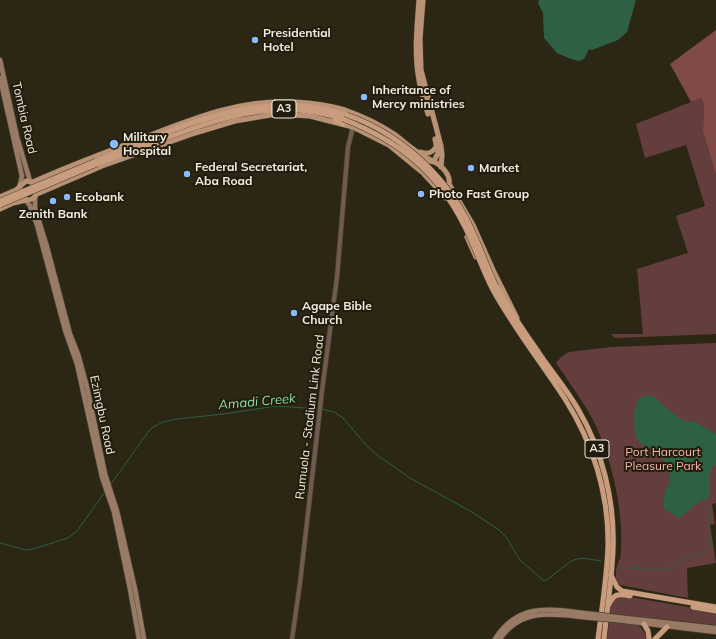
<!DOCTYPE html>
<style>
body{margin:0}
canvas{display:block;background:#2c2614}
</style>
<canvas width="716" height="639"></canvas>
<script>
const ctx = document.querySelector('canvas').getContext('2d');
ctx.lineJoin = 'round';
function paint(path, color) {
  ctx.fillStyle = color;
  ctx.fill(path, 'evenodd');
}
function strokePath(path, color, width, dash) {
  ctx.strokeStyle = color;
  ctx.lineWidth = width;
  ctx.lineCap = dash ? 'butt' : 'round';
  ctx.setLineDash(dash || []);
  ctx.stroke(path);
}
function drawText(font, color, halo, rows, align = 'center') {
  ctx.font = font + ' Mulish,sans-serif';
  ctx.lineWidth = 4;
  ctx.setLineDash([]);
  ctx.textBaseline = 'middle';
  ctx.strokeStyle = halo;
  ctx.fillStyle = color;
  for (const [text, x, y, turn = 0] of rows) {
    ctx.save();
    ctx.translate(x, y);
    ctx.rotate((+turn || 0) * Math.PI / 180);
    ctx.textAlign = isNaN(turn) ? turn : align;
    if (halo) ctx.strokeText(text, 0, 0);
    ctx.fillText(text, 0, 0);
    ctx.restore();
  }
}
const green = new Path2D(`
 M701,98L704,104L703,132L716,175V334L615,338L611,334H643L637,269L688,253L676,216L705,206L686,145L645,158L636,124Z
 M716,343V503L712,504L715,524L710,525L716,563L687,568L688,598L620,585C613,578 616,569 619,560H620C626,518 612,458 593,420C582,400 569,382 556,363L561,357L569,352L611,347Z
 M624,596L716,612V625L609,614L611,603L616,597Z
 M609,622L637,625C643,628 645,633 646,639H607Z`);
const forest = new Path2D(`
 M716,30V175L703,132L704,104L701,98L691,102L670,64Z`);
const water = new Path2D(`
 M539,0H636L627,32L618,40L592,50L589,49L584,59L579,61L571,59L557,53L544,38L543,13L538,3Z
 M648,395L653,396L668,409L683,421H693L716,434V465C705,471 711,483 710,493C709,495 708,497 707,499L700,501L681,517H678L664,509V497L666,489L670,482L668,465L662,459L659,454L644,446L639,442L635,434L634,415L637,402L640,398Z`);
const stream = new Path2D(`
 M321,409L334,412L343,418L366,445L377,455L410,478L472,512L499,530L506,537L520,560L544,581C549,579 553,575 557,572C576,556 577,557 601,561
 M111,484L148,432L153,427L163,422L177,419L224,414L276,406L318,409
 M0,543L26,550L33,549L68,538L77,531L105,492
 M694,556L704,554L711,544L709,525V511L707,504
 M617,566L624,567
 M629,568C642,568 659,572 671,568C678,565 683,557 690,556`);
const tertiary = new Path2D(`
 M292,639L300,583L322,391L337,277L348,147L353,127`);
const secondary = new Path2D(`
 M0,60L17,137L30,181
 M0,78L22,176L20,185
 M35,197V208L47,247L70,334L78,354L87,387L105,474L117,511L135,589L144,639
 M26,200L30,206L37,225L65,330L77,364L102,477L114,512L130,589L139,639
 M616,617L716,628
 M616,620L716,632
 M495,639C520,600 554,610 593,614
 M500,639C523,605 558,615 592,618`);
const primary = new Path2D(`
 M419,0C417,27 414,54 419,80C421,92 425,103 428,114
 M423,0L420,39L421,70L441,146L442,155L441,167
 M420,152C428,155 433,153 437,145
 M428,161C438,160 451,174 449,184L445,188H437L424,174L422,166Z
 M434,161L438,153L435,139
 M33,182C68,166 104,153 140,139C193,119 235,100 294,102C312,103 328,105 345,110C362,116 379,124 394,134C406,143 418,155 431,160
 M449,184L473,225L493,270L517,318
 M20,185L19,193L24,199C30,201 35,199 37,192
 M437,188L446,198
 M37,194L102,166L195,133L235,121L276,114L310,116L353,127L389,145L422,172
 M0,197L16,190L26,181L31,182L36,185
 M0,209L13,203L26,200
 M467,237L476,257`);
const trunk = new Path2D(`
 M335,120L343,124
 M96,161C179,129 256,86 347,115
 M97,164C124,154 152,143 180,133C235,113 285,100 343,119
 M496,286C508,307 522,329 537,350C550,370 566,388 578,409C602,450 615,501 613,549C612,579 607,609 604,639
 M492,288C513,327 541,362 565,399C593,443 609,494 608,546C607,577 602,608 598,639
 M611,575L617,587L622,591L716,607
 M608,606C614,594 617,593 630,596
 M693,607L716,611
 M644,624L648,631L649,639
 M655,639L667,627`);
const secondaryBridge = new Path2D(`
 M593,614L616,617
 M592,618L616,620`);
const trunkBridge = new Path2D(`
 M347,115C396,132 440,170 465,216C477,238 485,263 496,286
 M343,119C399,141 438,172 465,227C475,247 482,268 492,288
 M0,201L96,161
 M0,205L97,164`);
const markers = [
 [255,40,4,"#89bafc"],
 [364,97,4,"#89bafc"],
 [114,144,5,"#89bafc"],
 [471,168,4,"#89bafc"],
 [187,174,4,"#89bafc"],
 [421,194,4,"#89bafc"],
 [67,197,4,"#89bafc"],
 [53,201,4,"#89bafc"],
 [294,313,4,"#89bafc"]
];
const shields = [
 [284,109,24],
 [597,449,24]
];
const shieldNames = [
 ["A3",284,109],
 ["A3",597,449]
];
const poiNames = [
 ["Presidential",263,33],
 ["Hotel",263,47],
 ["Inheritance of",372,90],
 ["Mercy ministries",372,104],
 ["Military",123,137],
 ["Hospital",123,151],
 ["Federal Secretariat,",195,167],
 ["Aba Road",195,181],
 ["Market",479,168],
 ["Photo Fast Group",429,194],
 ["Ecobank",75,197],
 ["Zenith Bank",53,214,"center"],
 ["Agape Bible",302,306],
 ["Church",302,320]
];
const streetNames = [
 ["Tombia Road",24,118,77],
 ["Ezimgbu Road",102,415,78],
 ["Rumuola - Stadium Link Road",310,417,-83]
];
const parkNames = [
 ["Port Harcourt",663,452],
 ["Pleasure Park",663,466]
];
const waterNames = [
 ["Amadi Creek",257,402,-5]
];
paint(green, '#633e3c');
paint(forest, '#804a47');
paint(water, '#2e6043');
strokePath(stream, '#2e6043', 1);
strokePath(tertiary, '#474231', 5.5);
strokePath(secondary, '#474231', 6);
strokePath(primary, '#474231', 6);
strokePath(trunk, '#474231', 6);
strokePath(tertiary, '#705c4e', 4);
strokePath(secondary, '#997a64', 4.5);
strokePath(primary, '#b99175', 5);
strokePath(trunk, '#c89c7c', 5);
strokePath(secondaryBridge, '#474231', 6, []);
strokePath(trunkBridge, '#474231', 6, []);
strokePath(secondaryBridge, '#997a64', 4.5);
strokePath(trunkBridge, '#c89c7c', 5);
for (const [x, y, r, color] of markers) {
  const dot = new Path2D();
  dot.arc(x, y, r, 0, 2 * Math.PI);
  ctx.fillStyle = color;
  ctx.fill(dot);
  strokePath(dot, '#221c0b', 1.5);
}
for (const [x, y, w] of shields) {
  const box = new Path2D();
  box.roundRect(x - w / 2, y - 9, w, 18, 3);
  ctx.fillStyle = '#221c0b';
  ctx.fill(box);
  strokePath(box, '#f0ece1', 1);
}
drawText('bold 11px', '#f0ece1', null, shieldNames);
drawText('bold 12px', '#f0ece1', '#221c0b', poiNames, 'left');
drawText('12px', '#f0ece1', '#221c0b', streetNames);
drawText('12px', '#fbb4b0', '#221c0b', parkNames);
drawText('italic 13px', '#8eddac', '#221c0b', waterNames);
</script>
